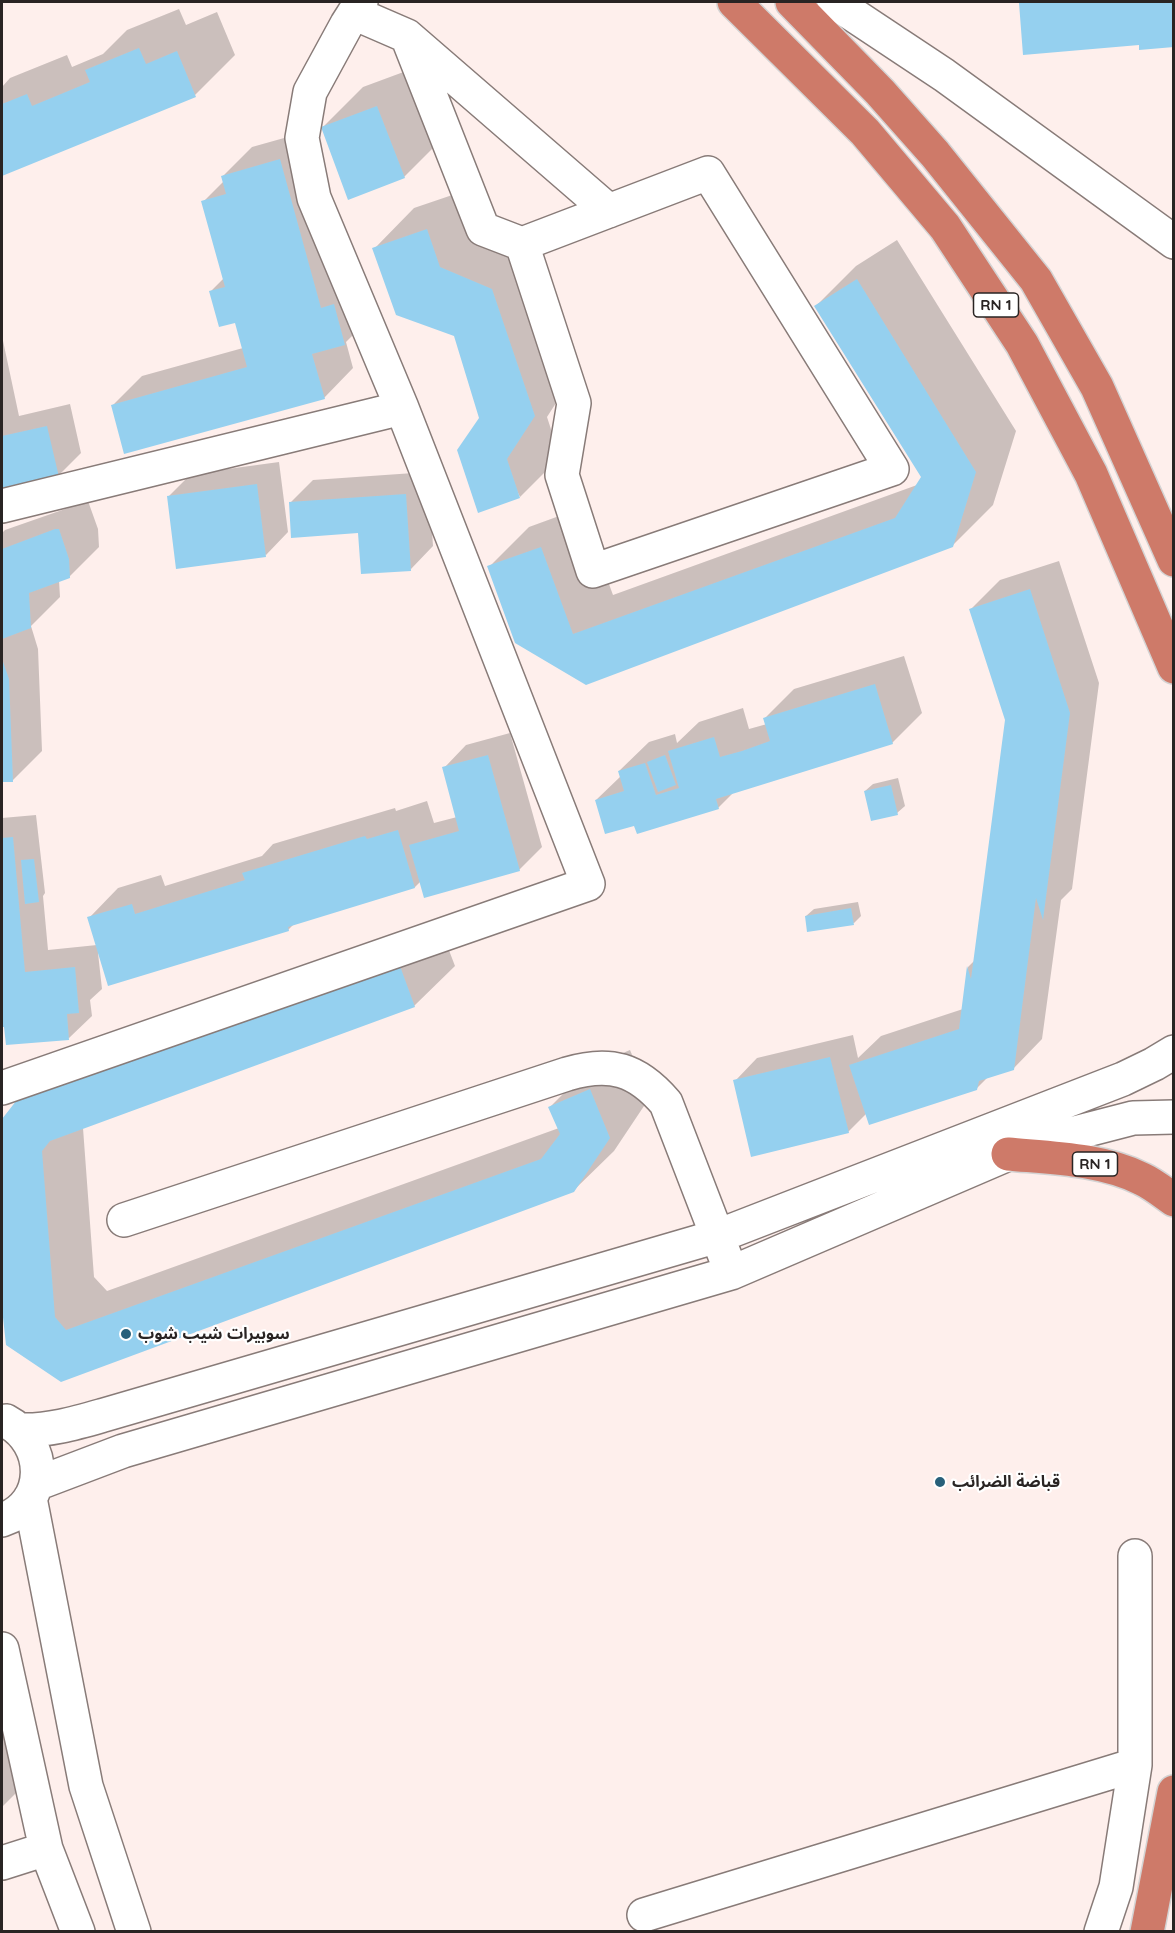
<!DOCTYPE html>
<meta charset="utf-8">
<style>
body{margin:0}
#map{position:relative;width:1175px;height:1933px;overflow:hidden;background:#feefec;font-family:Quicksand,sans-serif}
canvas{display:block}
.frame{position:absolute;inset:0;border:3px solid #292423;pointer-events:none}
</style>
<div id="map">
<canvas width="1175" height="1933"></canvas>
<div class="frame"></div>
</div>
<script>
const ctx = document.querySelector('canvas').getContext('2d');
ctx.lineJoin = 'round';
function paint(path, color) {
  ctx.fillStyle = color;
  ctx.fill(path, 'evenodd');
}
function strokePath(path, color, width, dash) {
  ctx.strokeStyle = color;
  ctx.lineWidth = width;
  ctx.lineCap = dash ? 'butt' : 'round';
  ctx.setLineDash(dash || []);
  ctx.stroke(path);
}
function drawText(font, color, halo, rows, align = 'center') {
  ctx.font = font + ' Quicksand,"Noto Sans Arabic",sans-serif';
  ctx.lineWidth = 4.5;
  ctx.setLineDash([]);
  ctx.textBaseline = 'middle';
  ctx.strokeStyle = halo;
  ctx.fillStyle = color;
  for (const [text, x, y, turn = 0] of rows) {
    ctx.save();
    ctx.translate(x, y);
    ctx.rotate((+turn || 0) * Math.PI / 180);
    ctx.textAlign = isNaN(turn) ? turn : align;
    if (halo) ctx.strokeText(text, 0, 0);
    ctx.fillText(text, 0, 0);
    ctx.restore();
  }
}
const shadow = new Path2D(`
 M1022,2H1174V45L1140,43L1020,3Z
 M179,9L186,25L217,12L235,55L195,95L2,174V87L10,78L67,55L72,67L103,54L127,30Z
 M417,67L444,137L404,177L323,127L363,87Z
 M309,131L350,279L374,314L346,342L353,368L324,398L113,405L142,376L243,348L236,321L211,291L224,278L203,202L224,181L223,176L252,147Z
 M467,190L480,227L532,250L574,375L547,417L560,457L520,497L481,418L455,335L374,249L414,208Z
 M897,240L1016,431L993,505L952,546L586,684L489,567L529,527L581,508L613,595L917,485L922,477L816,306L856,266Z
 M2,336L19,416L70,404L81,453L58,476L2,488Z
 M279,462L288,532L266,555L168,497L191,474Z
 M428,472L433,546L411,569L359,531L290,503L313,480Z
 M88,501L98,529L99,547L69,577L59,580L60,597L31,626L38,649L42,751L13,780L2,781V533L5,530Z
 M1059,561L1099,683L1072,889L1061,900L1042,1039L1013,1069L989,1076L977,1088L867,1113L848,1132L735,1081L757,1058L853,1035L858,1058L881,1036L963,1009L968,967L975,960L1007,720L971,609L1000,580Z
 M904,656L922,713L892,743L734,792L718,808L635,824L596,800L621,776L619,771L649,742L675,734L677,743L699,722L743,708L749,729L767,724L765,718L794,689Z
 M510,733L542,847L519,870L421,881L415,887L294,924L288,930L98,953L102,989L90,1000L92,1016L69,1038L2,1026V818L36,815L45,893L43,896L48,950L97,945L89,918L118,888L161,875L165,886L262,856L273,844L395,808L396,811L427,801L434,823L457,817L444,768L466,745Z
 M898,778L905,806L897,813L865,791L873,784Z
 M858,902L861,916L854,923L806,916L814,909Z
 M437,919L455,966L414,1006L83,1128L94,1277L107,1291L559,1128L550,1107L590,1067L630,1050L650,1097L614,1151L573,1191L61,1381L7,1345L2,1295V1121L21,1097Z
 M2,1693L28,1781L2,1807Z`);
const building = new Path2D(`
 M1034,2H1174V47L1139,50V45L1023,55L1019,3Z
 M139,48L146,64L177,51L196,97L2,176V104L27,94L32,106L90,82L85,70Z
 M377,106L405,178L348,200L321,127Z
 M280,159L321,308L334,304L345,345L312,354L325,399L124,454L111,405L247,367L235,323L219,327L209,291L225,287L201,201L226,194L221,176Z
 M427,229L440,267L492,289L535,416L507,459L520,498L478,513L457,450L479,418L454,336L396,315L372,248Z
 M857,279L976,472L953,547L586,685L515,643L487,566L541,547L573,634L895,518L921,477L814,306Z
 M47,426L59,477L2,490V436Z
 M257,484L266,557L176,569L167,496Z
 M406,494L411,571L361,574L358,533L291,538L289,502Z
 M55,529H59L69,559L70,578L29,593L31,628L2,639V549Z
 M1030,589L1070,713L1043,920L1036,898L1014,1070L979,1081L977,1090L869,1125L849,1065L959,1029L967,966L971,979L1005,720L969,609Z
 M2,659L9,679L13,782H2Z
 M875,684L893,744L716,799L719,809L637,834L634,826L605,834L595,800L624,791L618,771L645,763L656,795L679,788L668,751L714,737L720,757L742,751L770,741L763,718Z
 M488,755L520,871L424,898L409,845L459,831L442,767Z
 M665,755L676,785L658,792L647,762Z
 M891,785L898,815L871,821L864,791Z
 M398,830L415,888L288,927L289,931L108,986L87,917L132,904L135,914L245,880L242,873L365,836L367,839Z
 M13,837L25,972L75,967L79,1013L67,1014L69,1040L6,1045L4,1027H2V838Z
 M34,859L39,902L25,904L21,860Z
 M851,908L854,925L807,932L805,916Z
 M397,958L415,1007L50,1141L42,1151L55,1317L66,1330L541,1159L560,1134L548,1107L590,1089L610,1138L574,1192L61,1382L6,1345L2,1308V1119L20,1096Z
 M830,1057L849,1133L751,1157L733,1080Z`);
const minor = new Path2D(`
 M834,2L944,75L1174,242
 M354,13L407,36L609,211
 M407,36L483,229L522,244L708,173L892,469L593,571L562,475L574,403L522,244
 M2,506L402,408
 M2,1088L588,884L402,408L314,198L302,138L310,92L347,24L361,2
 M124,1220L567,1074C610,1061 637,1069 666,1103L725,1256
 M20,1430C49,1431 76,1423 104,1415L718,1236L1123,1079L1154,1064L1174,1052
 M36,1484L123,1451L731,1273L1008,1154L1075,1133L1133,1118L1174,1117
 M30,1498L86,1786L134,1932
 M2,1520C49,1504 48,1443 6,1421
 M2,1649L46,1849L78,1932
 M2,1863L46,1849
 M644,1915L1135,1765
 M1101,1932L1116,1887L1135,1765V1556`);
const highway = new Path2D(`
 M734,2L865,132L945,227L1022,344L1091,474L1174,667
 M792,2L880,92L935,154L1036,280L1097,387L1174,560
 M1008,1154C1052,1158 1102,1159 1142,1179C1153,1184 1164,1193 1174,1200
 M1147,1932L1174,1792`);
const markers = [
 [126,1334,6,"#28607a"],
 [940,1482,6,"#28607a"]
];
const shields = [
 [996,305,45],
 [1095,1164,45]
];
const shieldNames = [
 ["RN 1",996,305],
 ["RN 1",1095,1164]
];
const poiNames = [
 ["سوبيرات شيب شوب",138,1334],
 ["قباضة الضرائب",952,1482]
];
paint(shadow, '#0003');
paint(building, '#95d0ef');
strokePath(minor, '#887b78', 36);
strokePath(highway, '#d4d3d3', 36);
strokePath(minor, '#fff', 33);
strokePath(highway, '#ce7a69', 33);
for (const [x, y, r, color] of markers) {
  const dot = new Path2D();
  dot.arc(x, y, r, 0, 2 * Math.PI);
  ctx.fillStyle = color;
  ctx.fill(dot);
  strokePath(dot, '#fff', 2);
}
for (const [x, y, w] of shields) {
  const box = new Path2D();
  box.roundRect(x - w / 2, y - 12, w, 24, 4.5);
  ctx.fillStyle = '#fff';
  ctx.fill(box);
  strokePath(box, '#292423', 1.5);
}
drawText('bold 15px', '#292423', null, shieldNames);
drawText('bold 16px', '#292423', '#fff', poiNames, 'left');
</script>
